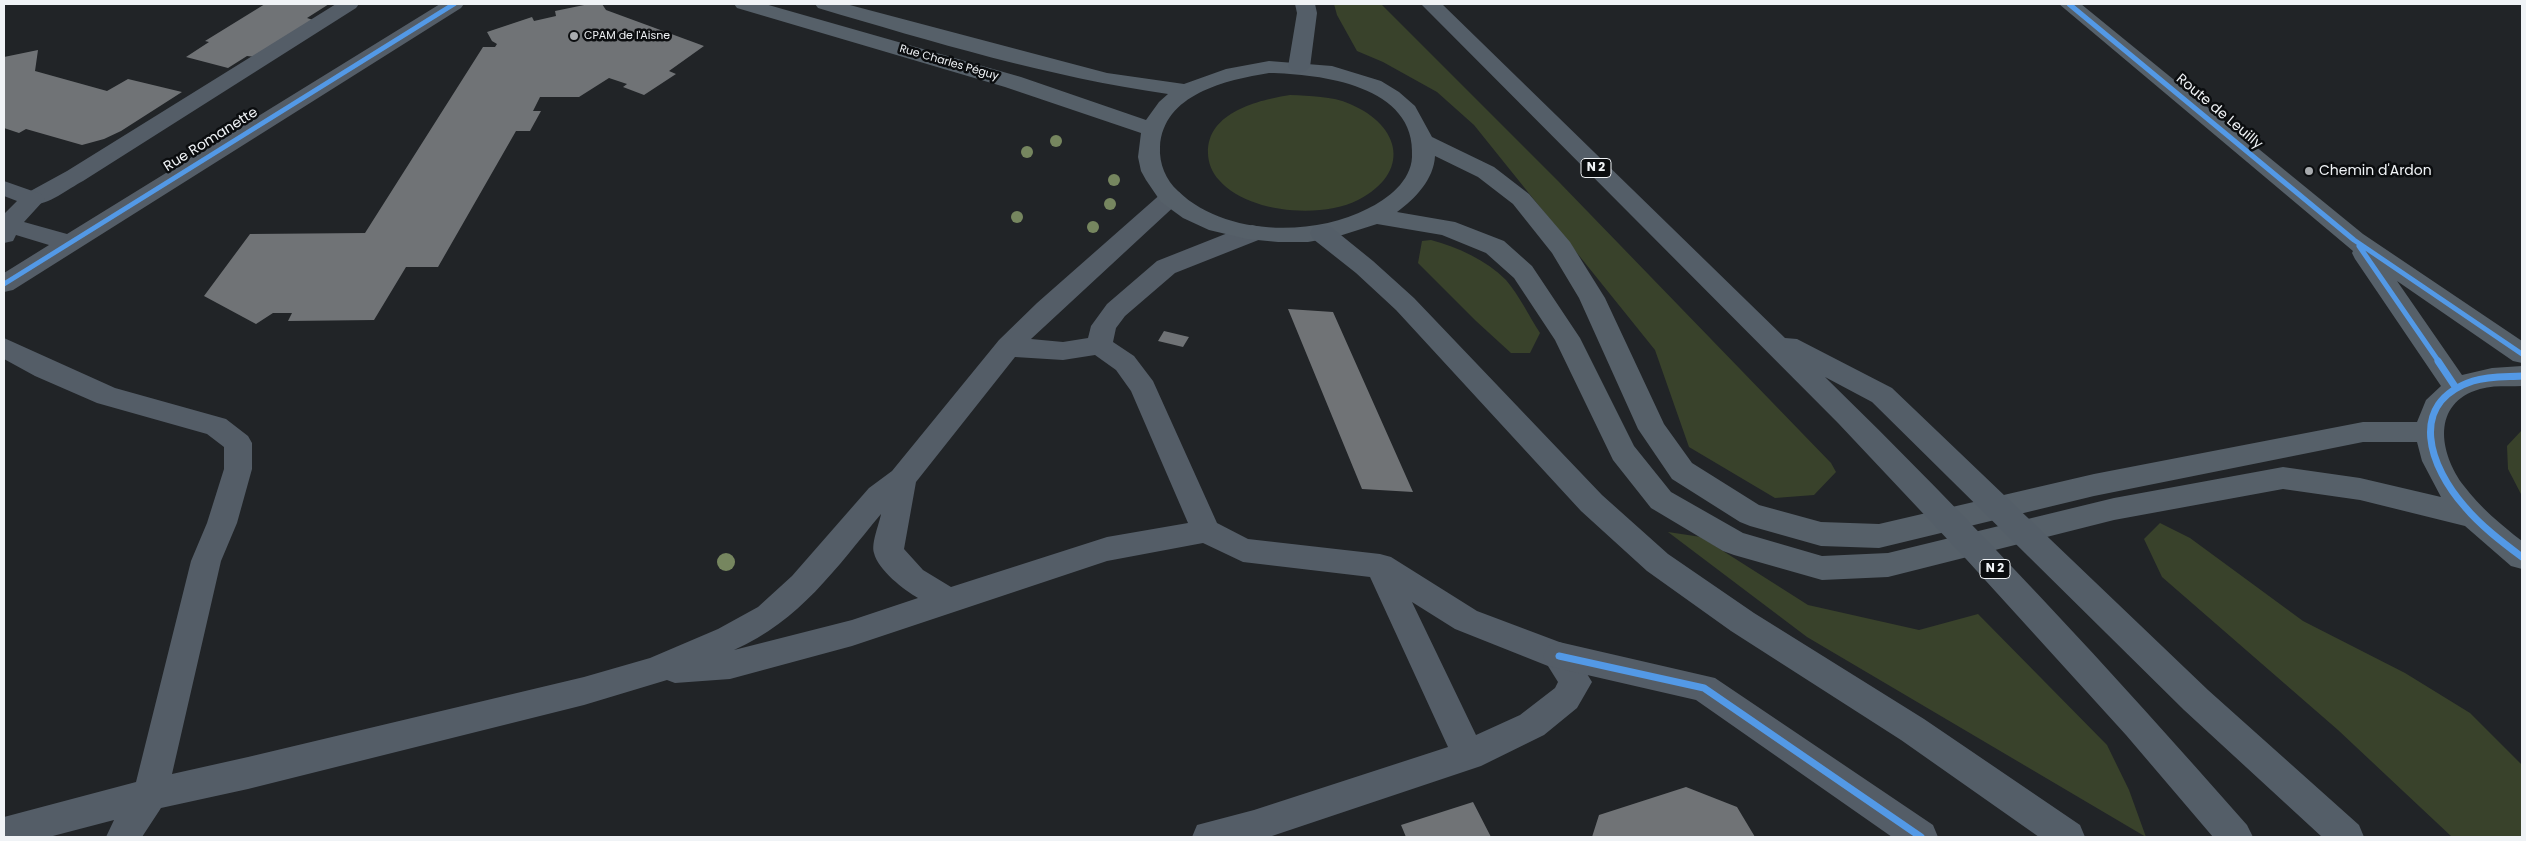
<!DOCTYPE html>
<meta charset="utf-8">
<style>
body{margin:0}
#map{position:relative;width:2526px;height:841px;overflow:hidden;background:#212427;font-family:Poppins,sans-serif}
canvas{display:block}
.frame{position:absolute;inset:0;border:5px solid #f0f3f6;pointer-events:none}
</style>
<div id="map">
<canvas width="2526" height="841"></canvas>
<div class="frame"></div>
</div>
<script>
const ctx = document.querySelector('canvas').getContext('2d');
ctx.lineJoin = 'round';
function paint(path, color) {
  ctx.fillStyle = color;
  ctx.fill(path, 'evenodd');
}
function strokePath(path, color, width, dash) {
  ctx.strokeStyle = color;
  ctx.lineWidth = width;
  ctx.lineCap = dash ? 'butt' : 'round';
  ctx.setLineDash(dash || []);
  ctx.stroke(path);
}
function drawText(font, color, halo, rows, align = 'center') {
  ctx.font = font + ' Poppins,sans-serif';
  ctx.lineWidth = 5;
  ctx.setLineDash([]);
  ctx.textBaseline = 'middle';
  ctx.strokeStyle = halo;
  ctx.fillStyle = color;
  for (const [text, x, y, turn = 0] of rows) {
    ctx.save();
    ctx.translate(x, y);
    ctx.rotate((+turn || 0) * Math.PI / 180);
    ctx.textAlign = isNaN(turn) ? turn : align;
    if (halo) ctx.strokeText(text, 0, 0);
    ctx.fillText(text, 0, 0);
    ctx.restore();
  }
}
const green = new Path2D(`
 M1334,4H1381L1559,182L1831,463L1836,472L1814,495L1775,498L1689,447L1655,350L1474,125L1437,92L1383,62L1357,51L1337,15Z
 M1290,95C1310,96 1332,96 1350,104C1402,126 1411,173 1358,200C1321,219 1247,213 1219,180C1212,173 1208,162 1208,153C1207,112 1259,100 1290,95Z
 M1431,240C1458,247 1486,260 1506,280C1519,295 1529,316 1540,333L1530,353H1511L1476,321L1418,263L1422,241Z
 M2522,430V496L2508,469L2507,446Z
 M2160,523L2190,538L2303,621L2405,673L2470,713L2522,765V837H2452L2338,730L2162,577L2144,539Z
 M1668,532L1701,537L1808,605L1919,630L1978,614L2107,745L2129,790L2146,837L1807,637Z`);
const building = new Path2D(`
 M265,4H329L307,18L313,20L256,57L247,56L228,68L186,57L209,42L205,41Z
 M589,4H602L606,10L704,46L669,71L676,74L644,95L623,87L627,84L609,78L579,97H540L533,111H541L530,131H516L438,267H406L374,320L288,321L292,313H273L256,324L204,296L250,234L365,233L483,47H495L497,44L492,41L487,32L532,17L534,21L556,16L555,11Z
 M38,50L35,71L107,91L128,79L182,92L121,131L104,139L82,145L26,129L19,133L4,128V57Z
 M1288,309L1333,312L1413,492L1362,489Z
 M1164,331L1189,337L1183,347L1158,341Z
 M1686,787L1737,807L1755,837H1592L1599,815Z
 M1473,802L1491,837H1406L1401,825Z`);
const service = new Path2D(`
 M336,4H359L356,8L83,181C66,190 44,209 25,204L21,199L25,194L67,171Z
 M1171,190L1179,192L1183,197L1179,202L1031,339L1063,342L1088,338L1091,326L1107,304L1157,261L1243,227L1252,225L1261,227L1264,233L1261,239L1175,273L1125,316L1116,328L1113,342L1134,356L1153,381L1217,523L1248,539L1380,554L1391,557L1477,611L1570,646L1592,682L1577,708L1544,735L1481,766L1269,837H1192L1197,825L1254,810L1448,747L1370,577L1243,562L1203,543L1107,561L852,646L730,679L675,683L667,680L584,705L248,789L161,808L142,837H106L114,820L49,837H4V817L136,782L191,561L207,523L224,469V447L207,434L97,403L35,376L4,359V338L115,388L226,419L248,436L252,443V469L237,523L221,561L172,774L248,757L584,677L650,658L718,629L758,607L792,576L869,488L892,471L999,340L1037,303L1163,192ZM1095,355L1116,370L1131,391L1188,523L1107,537L951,587L923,570L904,549L916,482L1015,357L1063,360ZM881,514C879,525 871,543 874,553C878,570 904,590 918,598L852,620L734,650C800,621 836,568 881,514ZM1412,602L1455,629L1548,666L1558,682L1555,688L1520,715L1476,735Z`);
const minor = new Path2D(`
 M440,4H464L461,8L13,290L4,292V273L49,245L16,235L13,241L4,243V214L17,201L4,196V181L41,194L45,199L24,222L67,234Z
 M1559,642L1715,678L1933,825L1938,837H1892L1696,700L1548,666L1543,656L1548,646Z`);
const secondary = new Path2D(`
 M734,4H765L1021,77L1146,120L1159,102L1168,94C1049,77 933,42 818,8L815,4H846L1107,73L1184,84L1226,69L1269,61L1332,66L1381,81L1399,92L1415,106L1432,137L1494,167L1529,194L1570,242L1605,298L1664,424L1692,463L1759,505L1821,522L1879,524L2094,474L2363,422H2417L2426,400L2441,386L2355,259L2352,253L2353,251L2059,4H2081L2363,234L2522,341V363L2513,361L2397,281L2462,375L2492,368L2522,366V386C2508,387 2494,385 2480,389C2431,403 2439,453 2464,486C2480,507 2501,525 2522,541V569L2511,566L2465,526L2360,500L2283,489L2114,520L1888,577L1822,580L1734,555L1723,551L1651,508L1613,460L1555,340L1514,278L1486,253L1442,235L1377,224L1336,237L1308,242H1278L1247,239L1209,230L1183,218L1161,202L1146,180L1141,171L1138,157L1141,133L1005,87L737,8ZM1269,73C1320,74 1417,85 1412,157C1411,181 1388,199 1367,209C1313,237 1224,236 1178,191C1166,180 1159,164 1160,147C1163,94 1226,80 1269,73ZM1435,156L1478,177L1513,204L1552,253L1579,298L1638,429L1672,479L1740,522L1750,526L1821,546L1879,548L2094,496L2363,442H2417L2422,461L2441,497L2360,478L2283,467L2114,498L1888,553L1822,556L1743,533L1671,492L1634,446L1580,338L1532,266L1504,241L1455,222L1397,212C1415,199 1434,179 1435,156Z`);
const primary = new Path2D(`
 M1295,4H1315L1317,13L1310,67L1306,71L1299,73L1292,71L1288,67L1297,13Z
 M1421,4H1442L1785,338L1797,339L1892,388L2208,690L2359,825L2364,837H2322L2184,710L1872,402L1825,377C1972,520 2112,671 2247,825L2253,837H2213L2126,735L1966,559L1838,423Z
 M1322,225L1331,227L1373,261L1414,298L1602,495L1668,554L1754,613L1924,719L2080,825L2085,837H2039L1901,740L1731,631L1647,571L1581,511L1396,310L1356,273L1313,239L1310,233L1313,227Z`);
const cyclewayFar1 = new Path2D(`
 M2069,4L2354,240L2522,354
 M2359,246L2439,362
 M4,284L454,4`);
const cycleway = new Path2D(`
 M2438,361L2456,388
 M2522,376C2505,377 2489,376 2473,381C2406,403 2430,468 2465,507C2481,526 2502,542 2522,557
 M1559,656L1704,688L1921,837`);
const trees = [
 [1056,141,6],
 [1027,152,6],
 [1114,180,6],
 [1110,204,6],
 [1017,217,6],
 [1093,227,6],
 [726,562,9]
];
const markers = [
 [574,36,5,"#a8abae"],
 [2309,171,5,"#a8abae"]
];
const farPoinames = [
 ["CPAM de l'Aisne",584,36]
];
const farStreetnames = [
 ["Rue Charles Péguy",949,63,16]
];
const shields = [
 [1596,168,30],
 [1995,569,30]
];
const shieldNames = [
 ["N 2",1596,168],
 ["N 2",1995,569]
];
const streetNames = [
 ["Route de Leuilly",2219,112,40],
 ["Rue Romanette",211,140,-32]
];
const poiNames = [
 ["Chemin d'Ardon",2319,171]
];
paint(green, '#39422b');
paint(building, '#707376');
paint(service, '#545d67');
paint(minor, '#545d67');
paint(secondary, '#566069');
paint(primary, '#545e68');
strokePath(cyclewayFar1, '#5399e6', 5);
strokePath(cycleway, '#5399e6', 7);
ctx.fillStyle = '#76865f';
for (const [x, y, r] of trees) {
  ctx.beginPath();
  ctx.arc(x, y, r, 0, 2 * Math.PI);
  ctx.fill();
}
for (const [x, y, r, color] of markers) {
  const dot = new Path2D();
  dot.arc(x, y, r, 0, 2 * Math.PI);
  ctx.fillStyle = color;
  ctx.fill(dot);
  strokePath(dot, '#0b0d0f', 2);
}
drawText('11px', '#f0f3f6', '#0b0d0f', farPoinames, 'left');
drawText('11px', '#f0f3f6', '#0b0d0f', farStreetnames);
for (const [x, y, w] of shields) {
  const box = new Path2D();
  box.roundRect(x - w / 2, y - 9.5, w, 19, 4);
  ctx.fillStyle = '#0b0d0f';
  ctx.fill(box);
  strokePath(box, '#f0f3f6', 1);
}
drawText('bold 12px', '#f0f3f6', null, shieldNames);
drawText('14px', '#f0f3f6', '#0b0d0f', streetNames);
drawText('14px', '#f0f3f6', '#0b0d0f', poiNames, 'left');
</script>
